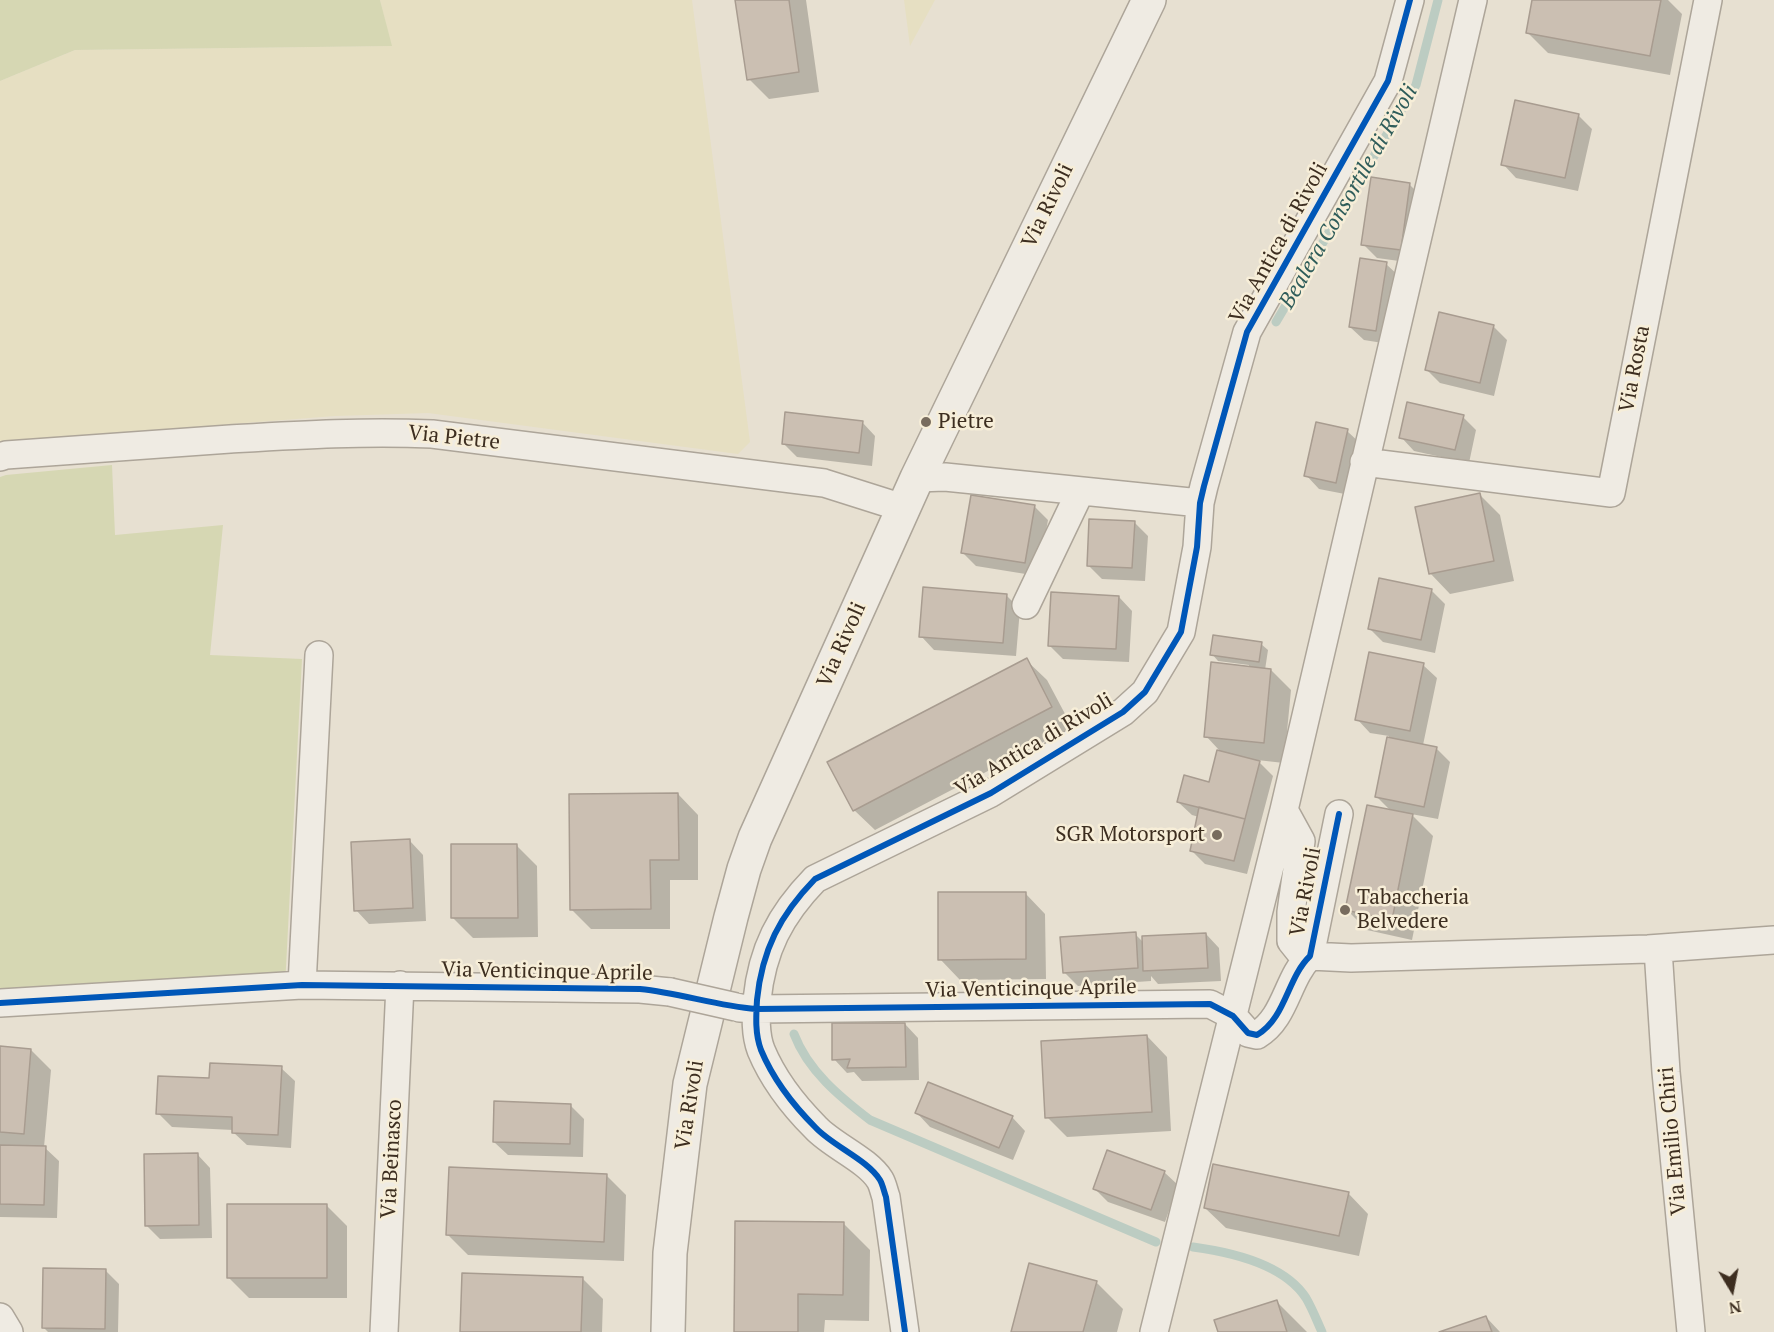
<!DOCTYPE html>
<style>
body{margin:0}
#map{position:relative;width:1774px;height:1332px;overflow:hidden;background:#e7e0d1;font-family:"PT Serif",serif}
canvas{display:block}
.north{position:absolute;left:1702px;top:1260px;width:60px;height:60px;-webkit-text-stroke:4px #f7eed8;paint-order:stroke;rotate:170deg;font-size:16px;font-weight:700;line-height:24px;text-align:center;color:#3d2e20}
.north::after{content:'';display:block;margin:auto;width:21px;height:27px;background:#3d2e20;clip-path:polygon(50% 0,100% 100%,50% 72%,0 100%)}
</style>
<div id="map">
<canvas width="1774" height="1332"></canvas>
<div class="north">N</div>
</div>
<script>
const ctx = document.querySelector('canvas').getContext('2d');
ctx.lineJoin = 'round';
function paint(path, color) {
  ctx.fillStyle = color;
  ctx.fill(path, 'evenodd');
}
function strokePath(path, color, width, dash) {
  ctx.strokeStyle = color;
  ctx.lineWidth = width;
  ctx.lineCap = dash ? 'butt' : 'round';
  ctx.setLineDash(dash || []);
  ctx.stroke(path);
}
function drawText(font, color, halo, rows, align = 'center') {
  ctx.font = font + ' "PT Serif",serif';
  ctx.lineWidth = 5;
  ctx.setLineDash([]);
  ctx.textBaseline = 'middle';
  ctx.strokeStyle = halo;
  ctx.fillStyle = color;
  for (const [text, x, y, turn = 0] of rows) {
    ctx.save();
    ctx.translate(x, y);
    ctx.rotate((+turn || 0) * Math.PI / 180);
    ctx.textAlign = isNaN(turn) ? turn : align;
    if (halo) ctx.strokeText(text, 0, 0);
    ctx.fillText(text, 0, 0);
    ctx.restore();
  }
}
const farmland = new Path2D(`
 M380,0H692L750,442L738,454L428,413L335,416L232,424L87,448L0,457V81L75,50L391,46Z
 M904,0H935L910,46Z`);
const green = new Path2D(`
 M0,0H380L392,46L75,50L0,81Z
 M112,465L115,535L223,525L210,655L302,659L285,986L0,1003V477L6,475Z`);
const shadow = new Path2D(`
 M737,0H806L819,92L769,99L749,79Z
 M1533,0H1668L1682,14L1670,75L1548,53L1527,32Z
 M1578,115L1592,129L1578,191L1516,178L1503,164Z
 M1409,184L1423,198L1414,263L1377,258L1363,244Z
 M1386,264L1400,277L1389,344L1364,340L1350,327Z
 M1493,326L1507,340L1494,396L1440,383L1427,370Z
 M1463,417L1476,430L1469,463L1414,451L1401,437Z
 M862,422L875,436L872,466L797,457L783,443Z
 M1347,431L1361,444L1350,495L1319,489L1306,475Z
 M1480,495L1500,515L1514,581L1450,594L1430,573Z
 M1034,506L1048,520L1038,576L976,566L963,553Z
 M1135,523L1148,536L1145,581L1102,579L1088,565Z
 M1431,590L1445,604L1435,653L1383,642L1370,629Z
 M1006,595L1020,609L1016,656L934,650L921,636Z
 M1119,597L1132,611L1129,662L1063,659L1049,645Z
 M1261,644L1268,650L1265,670H1271L1291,690L1284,763L1257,760L1273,776L1247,874L1205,864L1191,850L1199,817L1192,815L1178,802L1210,783L1219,750L1206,736L1249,668V665L1218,661L1212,654Z
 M1026,660L1047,680L1072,727L875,830L854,810Z
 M1423,665L1437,678L1423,745L1436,748L1450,762L1438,819L1411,814L1433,836L1412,940L1367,930L1347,910L1391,811L1376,796L1389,736L1370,733L1357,719Z
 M678,794L698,815V880H670V929H591L571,909Z
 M410,841L423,855L426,921L369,924L356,910Z
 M517,846L537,866L538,937L473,938L452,917Z
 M1025,893L1045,914L1046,979L960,980L940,959Z
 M1135,934L1143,942L1206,934L1219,948L1221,981L1158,984L1151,976V981L1078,986L1064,972Z
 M905,1024L918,1038L919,1080L862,1081L854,1072L847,1073L834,1059Z
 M1147,1036L1167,1057L1171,1131L1067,1137L1047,1117Z
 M0,1047L31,1050L51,1070L44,1147L59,1161L57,1218L0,1217Z
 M281,1068L295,1081L291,1148L247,1145L233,1132V1130L172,1127L158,1113L210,1080Z
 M570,1105L584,1119L583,1157L508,1155L494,1142Z
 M917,1113L1012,1117L1025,1131L1013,1160L930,1127Z
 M197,1154L210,1168L212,1238L160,1239L147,1226Z
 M1164,1172L1178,1185L1165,1222L1108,1202L1095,1189Z
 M606,1175L626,1195L624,1261L468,1255L447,1234Z
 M1348,1193L1368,1214L1359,1256L1226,1228L1205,1208Z
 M327,1206L347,1226V1298H249L228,1277Z
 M843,1223L870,1250L869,1321L825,1320L824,1332H735Z
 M105,1270L119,1284L118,1332H48L44,1328Z
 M582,1278L603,1299L602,1332H461Z
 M1096,1282L1123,1309L1117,1332H1012Z
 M1277,1302L1307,1332H1219Z
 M1486,1317L1500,1332H1443Z`);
const stream = new Path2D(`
 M1276,322L1416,85L1438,0
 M794,1034C808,1071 840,1097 870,1120L1156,1242
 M1193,1247C1230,1252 1284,1264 1306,1298C1312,1308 1317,1321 1322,1332`);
const building = new Path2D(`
 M735,0H789L799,72L747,80Z
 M1532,0H1661L1650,56L1526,33Z
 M1515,100L1579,114L1565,178L1501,165Z
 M1371,177L1410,183L1401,250L1361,245Z
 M1360,258L1387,262L1376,331L1349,327Z
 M1439,312L1494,325L1480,383L1425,370Z
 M1407,402L1464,415L1455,450L1399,438Z
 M785,412L863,421L859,453L782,444Z
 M1316,422L1348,429L1336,483L1304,476Z
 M1480,493L1494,561L1429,574L1415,507Z
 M971,495L1035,505L1025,563L961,553Z
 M1089,519L1135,521L1132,568L1087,566Z
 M1379,578L1432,589L1421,640L1368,629Z
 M923,587L1007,594L1003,643L919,637Z
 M1051,592L1119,596L1116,649L1048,646Z
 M1213,635L1262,642L1259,662L1210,655Z
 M1369,652L1424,663L1410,731L1355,720Z
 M1027,658L1052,707L853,811L827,762Z
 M1211,662L1271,669L1264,743L1204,737Z
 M1387,737L1437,747L1424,807L1375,797Z
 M1217,750L1260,761L1245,819L1177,802L1184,775L1209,782Z
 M678,793L679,860H650L651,909L570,910L569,794Z
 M1367,805L1413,814L1392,920L1345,910Z
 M1199,807L1245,819L1234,861L1190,851Z
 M410,839L413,908L354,911L351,842Z
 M451,844H517L518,918H451Z
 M938,892H1026V959L938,960Z
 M1136,932L1138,968L1063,973L1060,937Z
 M1206,933L1208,968L1143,971L1142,936Z
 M832,1023H905L906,1067L847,1068L850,1059L832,1060Z
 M1147,1035L1152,1112L1045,1118L1041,1041Z
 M0,1046L31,1049L24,1134L0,1132Z
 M210,1063L282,1066L278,1135L232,1133V1117L156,1114L158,1076L209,1078Z
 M928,1082L1013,1116L999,1148L915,1113Z
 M494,1101L571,1104L570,1144L493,1142Z
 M0,1145L46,1146L44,1205L0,1204Z
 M1107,1150L1165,1171L1151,1210L1093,1189Z
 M198,1153L199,1225L145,1226L144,1154Z
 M1213,1164L1349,1192L1339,1236L1204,1208Z
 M449,1167L607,1174L604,1242L446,1235Z
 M227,1204H327V1278H227Z
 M735,1221L844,1222L843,1295L798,1294V1332H734Z
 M1029,1263L1097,1281L1083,1332H1011Z
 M43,1268L106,1269L105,1329L42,1328Z
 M462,1273L583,1277L581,1332H460Z
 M1277,1300L1287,1332H1218L1214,1320Z
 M1486,1316L1492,1332H1439Z`);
const minor = new Path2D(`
 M0,457L6,455C81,449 156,444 230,439C299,435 363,431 432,434L824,483L903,508
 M1364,462L1611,493L1708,0
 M917,478L945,477L1200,503
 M1026,605L1080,492
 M1284,810L1301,841L1291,912V941L1299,951L1310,956L1351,958L1648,949L1774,940
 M1658,949L1666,1072L1691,1332
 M302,985L319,655
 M0,1003L302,985L640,989L670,992
 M740,1008L756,1009L1210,1004L1233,1016L1248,1033L1257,1035C1286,1018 1287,978 1310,956L1339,814
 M0,1317L9,1332
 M384,1332L400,985
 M905,1332L886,1197C884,1192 883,1185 880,1180C868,1160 833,1146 816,1128C794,1106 773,1079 761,1050C755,1034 756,1017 757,1000C762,950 780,915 815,879L991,793L1123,712L1145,692L1181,632L1197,547L1200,503L1204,486L1247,332L1388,81L1410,0
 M1154,1332L1284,810L1473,0`);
const tertiary = new Path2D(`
 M668,1332L670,1253L690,1084L731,917L744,869L755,838L917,478L1149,0`);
const minorBridge = new Path2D(`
 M670,992L736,1007`);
const cycleway = new Path2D(`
 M0,1003L302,985L640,989C680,993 717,1006 756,1009L1210,1004L1233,1016L1248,1033L1257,1035C1286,1018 1287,978 1310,956L1339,814
 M905,1332L886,1197C884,1192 883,1185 880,1180C868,1160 833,1146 816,1128C794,1106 773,1079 761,1050C755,1034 756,1017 757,1000C762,950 780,915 815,879L991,793L1123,712L1145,692L1181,632L1197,547L1200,503L1204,486L1247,332L1388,81L1410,0`);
const markers = [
 [926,422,6,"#786c5e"],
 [1217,835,6,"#786c5e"],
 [1345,910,6,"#786c5e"]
];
const streetNames = [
 ["Via Rivoli",1048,206,-64],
 ["Via Antica di Rivoli",1279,243,-61],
 ["Via Rosta",1635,369,-79],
 ["Via Pietre",454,438,6],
 ["Via Rivoli",842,645,-66],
 ["Via Antica di Rivoli",1034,745,-31],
 ["Via Rivoli",1306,892,-79],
 ["Via Venticinque Aprile",547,972,1],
 ["Via Venticinque Aprile",1031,989,-1],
 ["Via Rivoli",690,1105,-81],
 ["Via Emilio Chiri",1673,1141,-95],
 ["Via Beinasco",392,1159,-87]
];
const poiNames = [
 ["Pietre",938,422],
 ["SGR Motorsport",1205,835,"right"],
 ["Tabaccheria",1357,898],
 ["Belvedere",1357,922]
];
const waterNames = [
 ["Bealera Consortile di Rivoli",1349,197,-60]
];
paint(farmland, '#e6dfc2');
paint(green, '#d6d7b3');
paint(shadow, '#0003');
strokePath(stream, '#bcccc2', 9);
paint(building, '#cbbfb2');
strokePath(building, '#a89c90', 1.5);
strokePath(minor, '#ada599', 30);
strokePath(tertiary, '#ada599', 36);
strokePath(minor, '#efebe3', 27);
strokePath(tertiary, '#efebe3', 33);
strokePath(minorBridge, '#ada599', 30, []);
strokePath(minorBridge, '#efebe3', 27);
strokePath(cycleway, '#0057b8', 6);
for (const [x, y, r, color] of markers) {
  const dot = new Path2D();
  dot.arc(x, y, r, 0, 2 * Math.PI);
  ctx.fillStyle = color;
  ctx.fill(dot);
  strokePath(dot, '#f7eed8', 2);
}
drawText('21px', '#3d2e20', '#f7eed8', streetNames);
drawText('21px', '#3d2e20', '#f7eed8', poiNames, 'left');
drawText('italic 22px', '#2f5d5a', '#f7eed8', waterNames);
</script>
